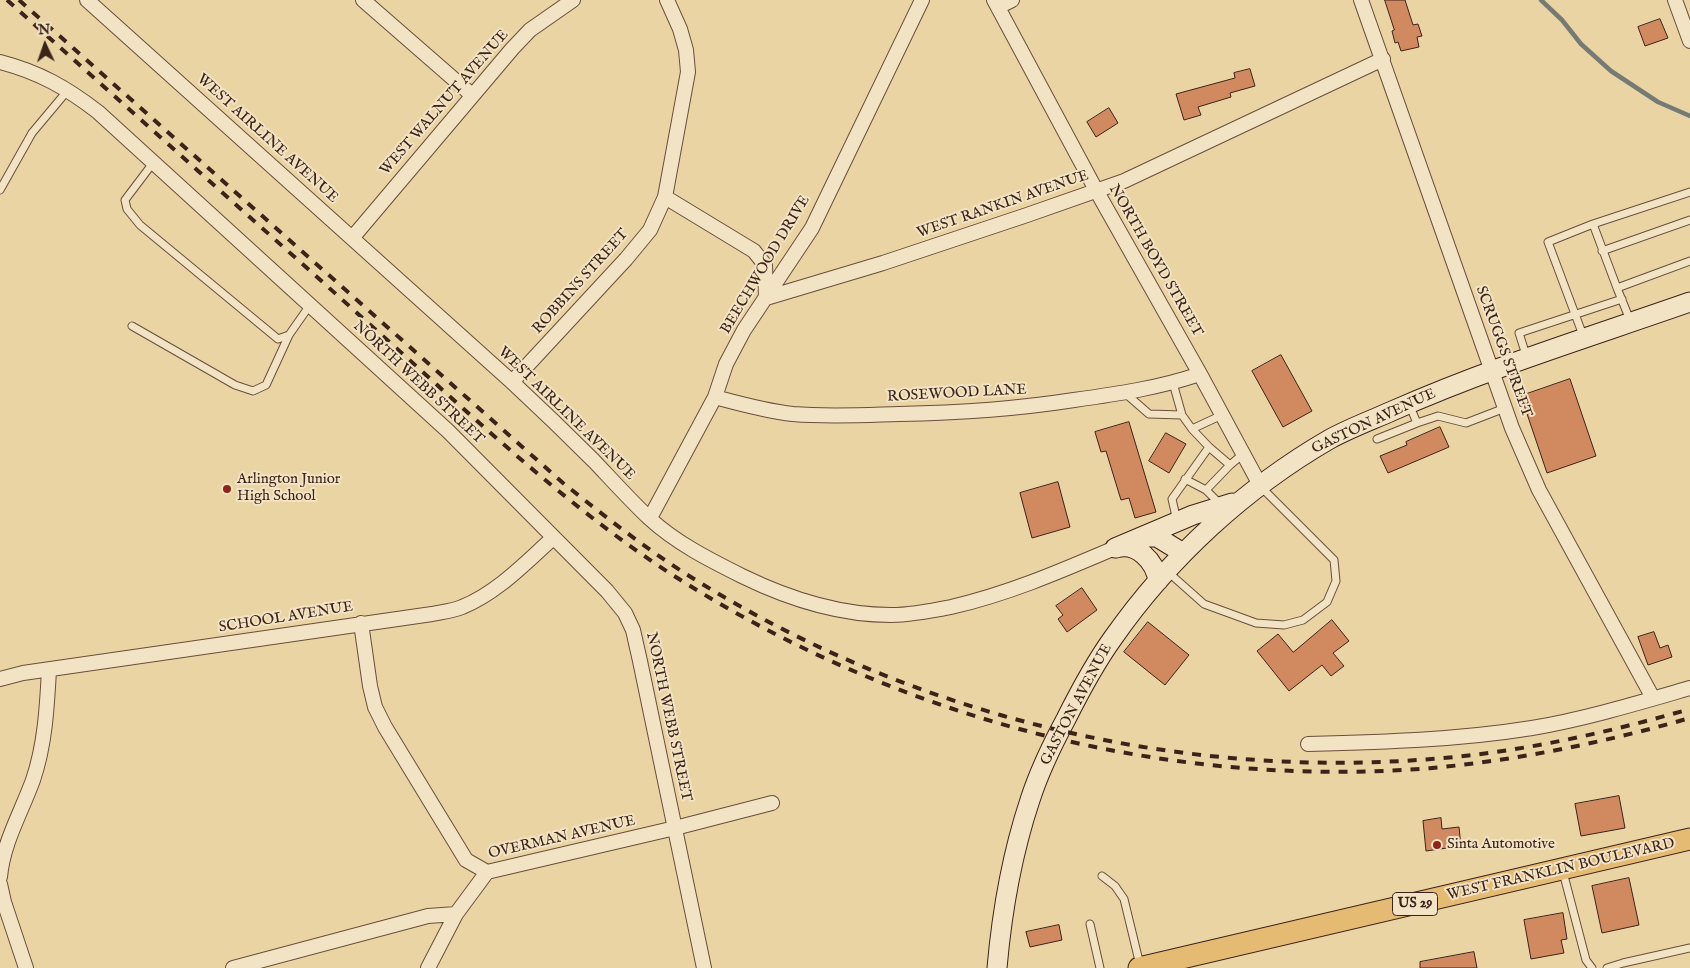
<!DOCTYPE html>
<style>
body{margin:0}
#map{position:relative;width:1690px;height:968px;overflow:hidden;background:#ead4a4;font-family:"IM FELL English",serif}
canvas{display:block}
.north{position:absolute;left:20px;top:20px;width:50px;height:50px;-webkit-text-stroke:4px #f1e3c4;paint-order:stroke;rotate:357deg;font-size:14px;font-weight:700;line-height:20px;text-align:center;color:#3c2319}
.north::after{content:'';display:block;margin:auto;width:18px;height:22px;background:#3c2319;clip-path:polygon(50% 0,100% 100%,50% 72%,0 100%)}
</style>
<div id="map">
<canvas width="1690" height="968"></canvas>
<div class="north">N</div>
</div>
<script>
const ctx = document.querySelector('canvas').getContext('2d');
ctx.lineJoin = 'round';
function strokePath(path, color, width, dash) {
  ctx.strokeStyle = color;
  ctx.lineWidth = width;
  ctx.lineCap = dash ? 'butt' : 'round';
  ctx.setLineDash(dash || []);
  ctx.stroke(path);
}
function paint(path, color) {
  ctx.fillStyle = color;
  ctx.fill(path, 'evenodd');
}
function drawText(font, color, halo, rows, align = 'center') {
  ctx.font = font + ' "IM FELL English",serif';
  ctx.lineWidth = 4;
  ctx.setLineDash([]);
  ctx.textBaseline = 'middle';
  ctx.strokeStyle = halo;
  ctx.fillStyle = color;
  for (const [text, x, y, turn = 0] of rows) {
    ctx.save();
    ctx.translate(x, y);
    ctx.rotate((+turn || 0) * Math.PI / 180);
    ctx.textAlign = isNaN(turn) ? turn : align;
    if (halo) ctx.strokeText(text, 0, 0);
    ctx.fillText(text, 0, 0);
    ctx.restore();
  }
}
const stream = new Path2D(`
 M1541,0L1562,20L1581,44L1611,71L1658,102L1690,116`);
const building = new Path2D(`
 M1385,0H1405L1413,25L1418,24L1422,36L1417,37L1419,47L1401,51L1398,42L1395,43L1392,31L1394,30Z
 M1660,19L1668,38L1645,46L1638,27Z
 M1250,69L1255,86L1230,93L1231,97L1198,107L1201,115L1184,120L1176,94L1235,78L1234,73Z
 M1109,108L1118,123L1096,137L1087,122Z
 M1281,355L1312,411L1283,427L1252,371Z
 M1570,379L1596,456L1547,473L1521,396Z
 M1129,422L1156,512L1135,518L1129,498L1121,500L1106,451L1101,452L1095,432Z
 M1440,427L1449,447L1388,473L1380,456L1407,445L1406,442Z
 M1166,433L1186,444L1169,473L1149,461Z
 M1058,482L1070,527L1032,538L1020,493Z
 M1082,588L1097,610L1067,632L1058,619L1063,615L1056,606Z
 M1332,620L1349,641L1333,653L1344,666L1331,676L1322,665L1289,691L1257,651L1278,634L1293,652Z
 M1148,622L1189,655L1165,685L1124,652Z
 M1654,632L1660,648L1668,645L1672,657L1648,665L1638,637Z
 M1619,796L1625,828L1581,836L1575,804Z
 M1441,818L1442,829L1459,827L1461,846L1426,851L1423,821Z
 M1629,878L1639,925L1602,933L1592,886Z
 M1563,913L1567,939L1561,940L1564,953L1531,959L1524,920Z
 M1059,925L1062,940L1030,947L1026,932Z
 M1474,952L1477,968H1420V962Z`);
const lane = new Path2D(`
 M153,163L125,200L127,209L140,225L278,339L289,335L310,305
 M0,190L32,133L68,90
 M1593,224L1690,192
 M1602,251L1690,220
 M1630,320L1617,288L1690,261
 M132,326L235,385L253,391L266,385L289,335
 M1584,338L1548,242L1593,224L1617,288
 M1527,358L1519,333L1622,299
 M1173,383L1182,415L1192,429
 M1125,393L1149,414L1182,415
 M1409,404L1417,423L1438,416L1466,423L1505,408
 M1377,439L1417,423
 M1230,465L1243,454
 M1185,479L1206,490L1230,465L1209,447
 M1206,490L1220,504
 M1177,521L1172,499L1209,447L1192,429L1222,415
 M1168,572L1204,604L1256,623L1284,625L1303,620L1327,602L1336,581L1334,560L1260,486
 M1563,872L1586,960L1592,968
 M1102,876L1115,886L1124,899L1140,965
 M1090,924L1100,968
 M1607,968L1623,963L1690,948`);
const street = new Path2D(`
 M87,0L512,382C540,408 567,434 594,461C612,480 630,500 649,518C676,543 710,560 742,576C789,599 839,615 891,615C911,615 931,611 951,607C1008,594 1061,571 1115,548
 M363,0L472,95
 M994,0L1096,190L1200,374L1260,485
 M1361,0L1512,428L1539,490L1653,698
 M1675,0L1690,41
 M998,7L1012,0
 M0,62C39,72 67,88 98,112L448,431L607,591L625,613L633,630L640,661L704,968
 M665,197L754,251L765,265L766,298L883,263L1027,215L1124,181L1383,59
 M353,237L512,49L530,30L573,0
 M512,382L626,259L650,230L665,197L688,72L686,50L680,29L667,0
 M715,397C741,404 766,411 793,414C828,417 864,415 899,414C958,413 1016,409 1074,400C1117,394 1159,388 1200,374
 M650,518L715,397L726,364L744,330L812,228L922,0
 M361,623L370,686L375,707L385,727L466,860L487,872
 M0,679L23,673L432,614C441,612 453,611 462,607C497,593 525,563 553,538
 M1308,744C1383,742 1457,740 1532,728C1585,719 1638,703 1690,688
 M0,877C3,843 21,813 33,780C45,745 47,707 49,670
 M0,884L4,902L26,968
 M233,968L428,916L456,914L487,872L675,828L772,803
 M428,968L456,914`);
const secondary = new Path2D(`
 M1142,537H1157L1183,553
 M1115,548L1193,515L1232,503
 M1116,548C1137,542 1155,561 1158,581
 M997,968C1002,911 1012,854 1030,800C1039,772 1052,745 1066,719C1080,691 1095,663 1113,638C1169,558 1245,488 1330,439C1350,428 1372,420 1392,411C1489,368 1590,337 1690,302`);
const primary = new Path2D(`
 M1139,968L1690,839`);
const rail = new Path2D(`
 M7,0C133,113 259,225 385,338C481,424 577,516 687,584C909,722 1171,789 1432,768C1519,760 1606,742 1690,718
 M19,0L563,483C607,518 651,553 699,582C922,720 1193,783 1454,757C1535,749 1613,731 1690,709`);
const markers = [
 [227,489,5,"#8f2418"],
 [1437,845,5,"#8f2418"]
];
const shields = [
 [1415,904,45]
];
const shieldNames = [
 ["US 29",1415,904]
];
const streetNames = [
 ["WEST WALNUT AVENUE",445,103,-49],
 ["WEST AIRLINE AVENUE",267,139,42],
 ["WEST RANKIN AVENUE",1003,205,-19],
 ["NORTH BOYD STREET",1155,261,60],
 ["BEECHWOOD DRIVE",766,265,-59],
 ["ROBBINS STREET",581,282,-48],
 ["SCRUGGS STREET",1503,352,70],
 ["NORTH WEBB STREET",418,383,43],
 ["ROSEWOOD LANE",957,394,-3],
 ["WEST AIRLINE AVENUE",566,414,44],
 ["GASTON AVENUE",1374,422,-25],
 ["SCHOOL AVENUE",286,618,-9],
 ["GASTON AVENUE",1077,705,-62],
 ["NORTH WEBB STREET",668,717,78],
 ["OVERMAN AVENUE",562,838,-13],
 ["WEST FRANKLIN BOULEVARD",1561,870,-13]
];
const poiNames = [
 ["Arlington Junior",237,480],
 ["High School",237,497],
 ["Sinta Automotive",1447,845]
];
strokePath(stream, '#757b74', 4.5);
paint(building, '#d18960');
strokePath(building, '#3c2319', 1);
strokePath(lane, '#684f3c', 9);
strokePath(street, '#684f3c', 16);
strokePath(secondary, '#3c2319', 21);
strokePath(primary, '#3c2319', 23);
strokePath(lane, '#f1e3c4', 7);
strokePath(street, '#f1e3c4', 14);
strokePath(secondary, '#f1e3c4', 19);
strokePath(primary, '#e5ba72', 21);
strokePath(rail, '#3c2319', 4, [9, 9]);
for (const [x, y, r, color] of markers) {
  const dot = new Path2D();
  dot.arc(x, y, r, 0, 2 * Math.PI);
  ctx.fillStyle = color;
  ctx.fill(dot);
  strokePath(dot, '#f1e3c4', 2);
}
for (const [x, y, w] of shields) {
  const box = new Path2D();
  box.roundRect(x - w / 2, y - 11.5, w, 23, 4);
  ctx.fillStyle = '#f1e3c4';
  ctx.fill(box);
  strokePath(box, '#3c2319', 1);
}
drawText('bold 14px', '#3c2319', null, shieldNames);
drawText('15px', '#3c2319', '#f1e3c4', streetNames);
drawText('15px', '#3c2319', '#f1e3c4', poiNames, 'left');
</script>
